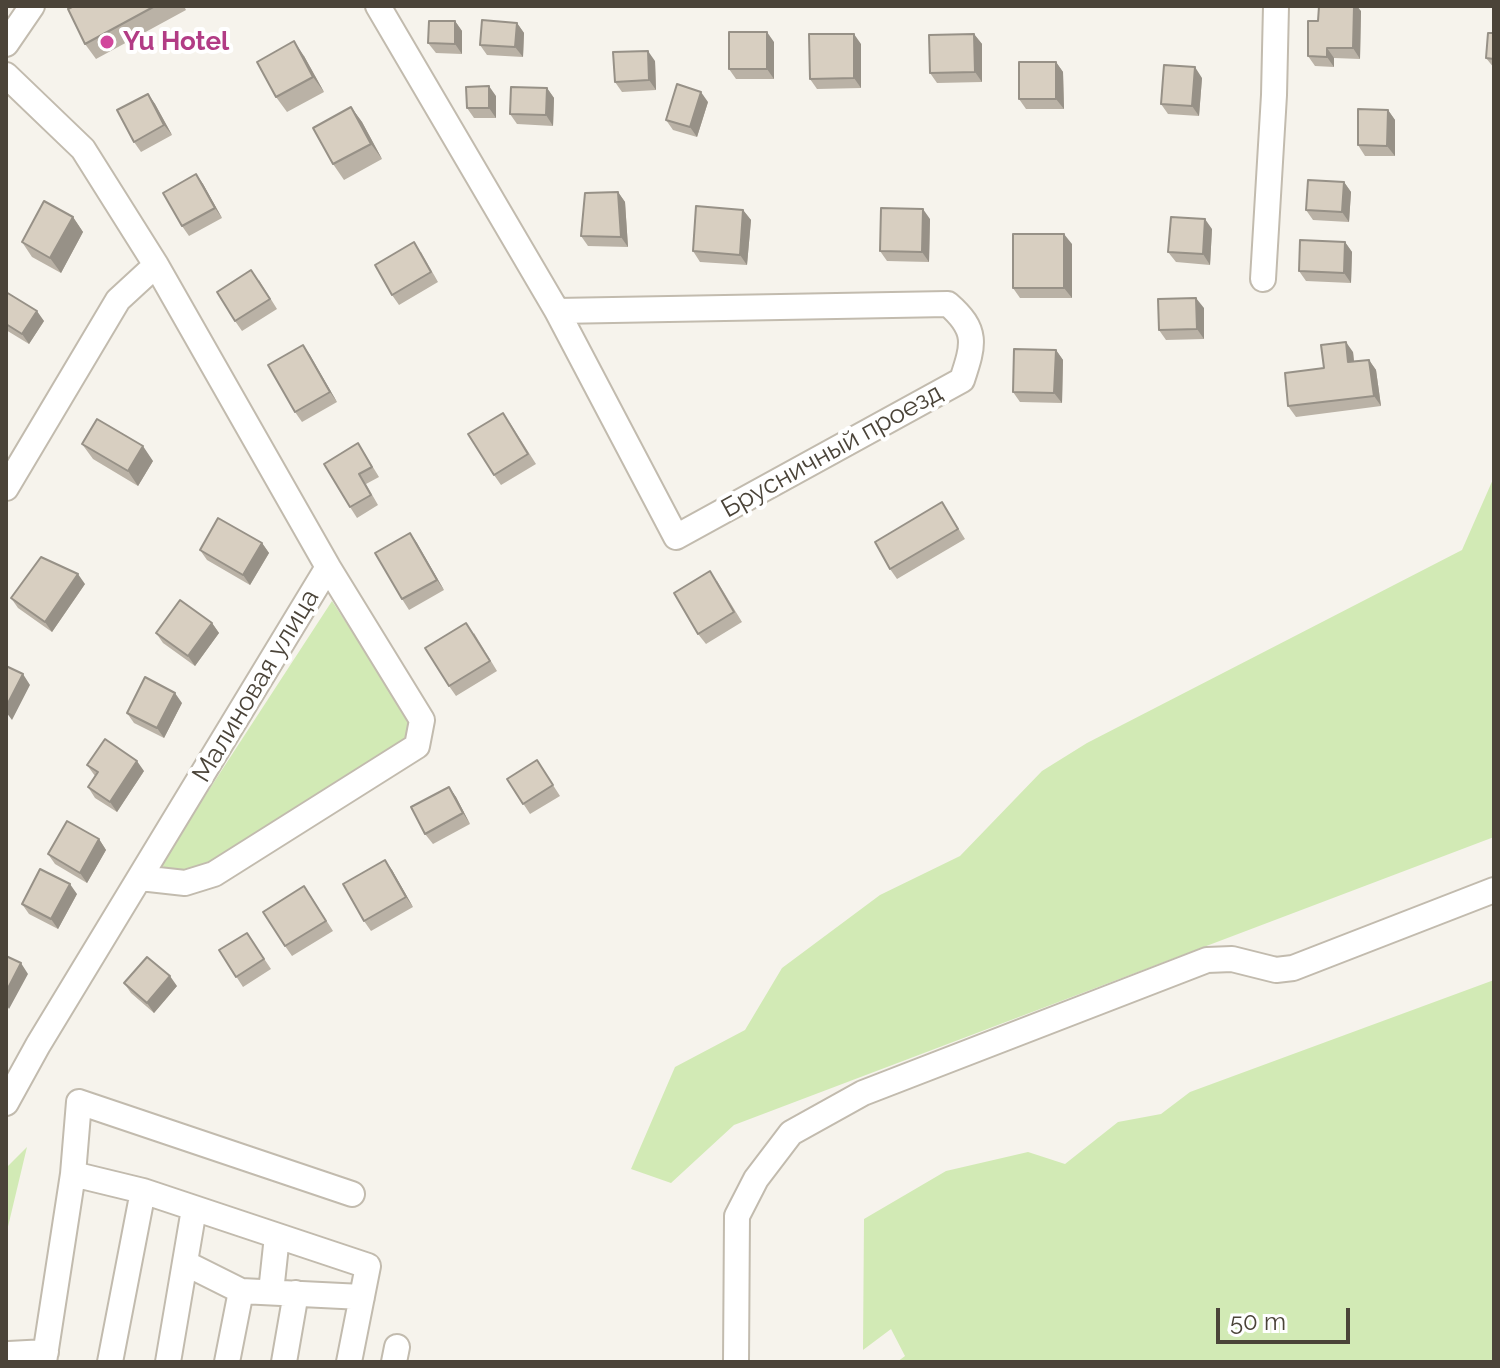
<!DOCTYPE html>
<meta charset="utf-8">
<style>
body{margin:0}
#map{position:relative;width:1500px;height:1368px;overflow:hidden;background:#f6f3ec;font-family:Raleway,sans-serif}
canvas{display:block}
.frame{position:absolute;inset:0;border:8px solid #4b4439;pointer-events:none}
.scale{position:absolute;left:1216px;top:1308px;width:134px;height:36px;box-sizing:border-box;border:4px solid #4b4439;border-top:0;padding-left:10px;font-size:24px;line-height:28px;white-space:nowrap;color:#4b4439;-webkit-text-stroke:6px #fff;paint-order:stroke}
</style>
<div id="map">
<canvas width="1500" height="1368"></canvas>
<div class="frame"></div>
<div class="scale">50 m</div>
</div>
<script>
const ctx = document.querySelector('canvas').getContext('2d');
ctx.lineJoin = 'round';
function paint(path, color) {
  ctx.fillStyle = color;
  ctx.fill(path, 'evenodd');
}
function strokePath(path, color, width, dash) {
  ctx.strokeStyle = color;
  ctx.lineWidth = width;
  ctx.lineCap = dash ? 'butt' : 'round';
  ctx.setLineDash(dash || []);
  ctx.stroke(path);
}
function drawText(font, color, halo, rows, align = 'center') {
  ctx.font = font + ' Raleway,sans-serif';
  ctx.lineWidth = 8;
  ctx.setLineDash([]);
  ctx.textBaseline = 'middle';
  ctx.strokeStyle = halo;
  ctx.fillStyle = color;
  for (const [text, x, y, turn = 0] of rows) {
    ctx.save();
    ctx.translate(x, y);
    ctx.rotate((+turn || 0) * Math.PI / 180);
    ctx.textAlign = isNaN(turn) ? turn : align;
    if (halo) ctx.strokeText(text, 0, 0);
    ctx.fillText(text, 0, 0);
    ctx.restore();
  }
}
const green = new Path2D(`
 M1494,477V837L734,1125L671,1183L631,1169L675,1067L745,1030L782,968L880,895L960,856L1042,771L1087,743L1462,550Z
 M332,601L410,720L408,740L216,865L181,876L160,865Z
 M1494,980V1362H897L905,1356L891,1329L863,1350L864,1219L946,1171L1028,1152L1065,1164L1118,1122L1161,1114L1190,1092Z
 M27,1147L6,1235V1168Z`);
const minor = new Path2D(`
 M378,6L557,311L676,537L962,380C974,344 978,330 948,304L557,311
 M6,44L32,6
 M6,75L83,149L156,265L328,567L38,1045L6,1103
 M1263,279L1274,95L1276,6
 M6,488L118,300L156,265
 M140,878L185,883L214,874L417,746L422,720L328,567
 M185,1263L241,1291L362,1297
 M271,1292L277,1236
 M7,1362L9,1354L46,1352
 M44,1362L73,1174
 M110,1362L143,1191
 M168,1362L194,1209
 M227,1362L241,1291
 M284,1362L296,1293
 M349,1362L368,1266L143,1191L73,1174L79,1102L352,1194
 M394,1362L397,1347
 M736,1362L737,1216L756,1179L791,1133L863,1093L1207,960L1232,959L1276,970L1293,968L1494,890`);
const wall = new Path2D(`
 M74,6H184L186,10L96,59L85,44Z
 M1361,11L1360,59L1334,58V67L1315,66L1308,56L1318,21Z
 M455,21L462,31V54L436,53L428,43Z
 M517,23L524,33L523,57L487,55L480,45Z
 M1494,33V68L1486,58Z
 M974,34L982,44V82L937,83L930,73Z
 M774,42V79H736L729,69Z
 M861,44V88L817,89L810,79Z
 M304,56L324,92L287,112L276,97Z
 M655,61L656,90L622,92L615,82Z
 M1056,62L1063,72L1064,109H1026L1019,99Z
 M1202,78L1199,116L1168,114L1161,104Z
 M547,88L554,98L553,126L517,124L510,114Z
 M148,94L155,104L172,135L141,152L134,142Z
 M496,96V118H474L467,108Z
 M708,102L697,137L673,130L666,120Z
 M351,107L362,122L382,159L344,180L333,164Z
 M1388,110L1395,120V156H1365L1358,145Z
 M196,174L203,184L222,218L189,236L182,226Z
 M1344,182L1351,192L1349,222L1313,220L1306,210Z
 M618,192L625,202L628,247L588,246L581,236Z
 M743,210L751,220L747,265L700,262L693,251Z
 M73,217L83,232L61,273L32,257L22,242Z
 M930,219L929,262L887,261L880,251Z
 M1212,229L1210,265L1176,262L1168,252Z
 M1345,242L1352,252L1351,283L1306,281L1299,271Z
 M1072,244V298H1020L1013,288Z
 M421,252L438,282L399,305L392,295Z
 M259,280L277,309L242,331L235,321Z
 M6,292L44,321L29,344L6,330Z
 M1204,308V339L1166,340L1159,330Z
 M303,345L337,402L302,422L295,412Z
 M1056,350L1063,360L1062,403L1020,402L1013,392Z
 M1353,352L1354,361L1369,360L1376,370L1381,406L1296,417L1288,406L1324,368Z
 M510,423L536,464L501,485L494,475Z
 M82,444L153,461L138,486L93,459Z
 M365,454L379,477L366,484L378,505L357,518L350,507Z
 M942,502L965,539L897,579L890,569Z
 M410,533L444,590L409,610L402,599Z
 M262,543L269,553L250,585L207,560L200,550Z
 M717,581L742,622L706,644L698,634Z
 M85,584L52,632L18,608L11,598Z
 M212,623L219,633L195,666L163,643L156,633Z
 M474,633L497,671L456,696L449,686Z
 M182,703L164,738L134,723L127,713Z
 M537,760L560,796L530,814L507,779Z
 M87,765L144,771L117,812L95,798L88,787L95,776Z
 M449,787L456,797L470,824L433,844L425,834Z
 M99,839L106,850L87,883L55,864L48,854Z
 M392,870L413,907L371,931L364,921Z
 M77,894L58,929L29,914L22,904Z
 M311,896L333,931L292,956L285,946Z
 M247,933L271,969L243,987L219,950Z
 M124,983L177,986L154,1013L131,993Z`);
const shadedWall = new Path2D(`
 M1354,6H1357L1361,11L1360,59L1353,48Z
 M455,21L462,31V54L455,44Z
 M517,23L524,33L523,57L515,47Z
 M767,32L774,42V79L767,69Z
 M854,34L861,44V88L854,78Z
 M974,34L982,44V82L975,72Z
 M294,41L304,56L324,92L313,77Z
 M1327,48L1334,58V67L1327,57Z
 M648,51L655,61L656,90L649,80Z
 M1056,62L1063,72L1064,109L1056,99Z
 M1195,67L1202,78L1199,116L1192,106Z
 M489,86L496,96V118L489,108Z
 M547,88L554,98L553,126L546,115Z
 M701,92L708,102L697,137L690,127Z
 M148,94L155,104L172,135L164,125Z
 M351,107L362,122L382,159L371,144Z
 M1388,110L1395,120V156L1387,146Z
 M196,174L203,184L222,218L215,208Z
 M1344,182L1351,192L1349,222L1342,212Z
 M618,192L625,202L628,247L621,237Z
 M923,209L930,219L929,262L922,252Z
 M743,210L751,220L747,265L740,255Z
 M73,217L83,232L61,273L50,258Z
 M1205,219L1212,229L1210,265L1203,254Z
 M1064,234L1072,244V298L1064,288Z
 M1345,242L1352,252L1351,283L1344,273Z
 M1196,298L1204,308V339L1197,329Z
 M37,311L44,321L29,344L22,334Z
 M1346,342L1353,352L1355,372L1348,362Z
 M303,345L310,355L337,402L330,392Z
 M1056,350L1063,360L1062,403L1054,393Z
 M1369,360L1376,370L1381,406L1374,396Z
 M143,446L153,461L138,486L128,471Z
 M410,533L417,543L444,590L437,580Z
 M262,543L269,553L250,585L243,575Z
 M78,574L85,584L52,632L45,622Z
 M212,623L219,633L195,666L188,656Z
 M23,674L30,685L12,720L6,712V707Z
 M175,693L182,703L164,738L157,728Z
 M137,761L144,771L117,812L110,802Z
 M449,787L456,797L470,824L463,813Z
 M99,839L106,850L87,883L80,873Z
 M385,860L392,870L413,907L406,897Z
 M70,884L77,894L58,929L51,919Z
 M21,963L28,974L9,1009L6,1004V992Z
 M170,976L177,986L154,1013L147,1003Z`);
const building = new Path2D(`
 M74,6H155L85,44L68,9Z
 M1319,6H1354L1353,48H1327V57L1308,56V21H1318Z
 M482,20L517,23L515,47L480,45Z
 M429,21H455V44L428,43Z
 M729,32H767V69H729Z
 M1488,33H1494V59L1486,58Z
 M809,34H854V78L810,79Z
 M974,34L975,72L930,73L929,35Z
 M294,41L313,77L276,97L257,62Z
 M648,51L649,80L615,82L613,52Z
 M1019,62H1056V99H1019Z
 M1164,65L1195,67L1192,106L1161,104Z
 M677,84L701,92L690,127L666,120Z
 M489,86V108H467L466,87Z
 M511,87L547,88L546,115L510,114Z
 M148,94L164,125L134,142L117,110Z
 M351,107L371,144L333,164L313,128Z
 M1358,109L1388,110L1387,146L1358,145Z
 M196,174L215,208L182,226L163,193Z
 M1308,180L1344,182L1342,212L1306,210Z
 M618,192L621,237L581,236L585,193Z
 M44,201L73,217L50,258L22,242Z
 M696,206L743,210L740,255L693,251Z
 M881,208L923,209L922,252L880,251Z
 M1171,217L1205,219L1203,254L1168,252Z
 M1013,234H1064V288H1013Z
 M1300,240L1345,242L1344,273L1299,271Z
 M414,242L431,272L392,295L375,265Z
 M251,270L270,299L235,321L217,292Z
 M6,292L37,311L22,334L6,324Z
 M1196,298L1197,329L1159,330L1158,299Z
 M1346,342L1348,362L1369,360L1374,396L1288,406L1285,373L1324,368L1321,345Z
 M303,345L330,392L295,412L268,365Z
 M1014,349L1056,350L1054,393L1013,392Z
 M503,413L528,454L494,475L468,434Z
 M97,419L143,446L128,471L82,444Z
 M358,443L372,467L359,474L371,495L350,507L324,464Z
 M942,502L958,529L890,569L875,542Z
 M218,518L262,543L243,575L200,550Z
 M410,533L437,580L402,599L375,553Z
 M41,557L78,574L45,622L11,598Z
 M710,571L734,612L698,634L674,593Z
 M180,600L212,623L188,656L156,633Z
 M466,623L490,661L449,686L425,648Z
 M6,666L23,674L6,707Z
 M145,677L175,693L157,728L127,713Z
 M105,739L137,761L110,802L88,787L98,772L87,765Z
 M537,760L553,785L523,804L507,779Z
 M449,787L463,813L425,834L411,807Z
 M67,821L99,839L80,873L48,854Z
 M385,860L406,897L364,921L343,884Z
 M40,869L70,884L51,919L22,904Z
 M304,886L326,921L285,946L263,912Z
 M247,933L264,959L236,977L219,950Z
 M6,956L21,963L6,992Z
 M147,957L170,976L147,1003L124,983Z`);
const markers = [
 [107,42,8,"#d1479c"]
];
const hotelNames = [
 ["Yu Hotel",123,42]
];
const streetNames = [
 ["Брусничный проезд",832,451,-29],
 ["Малиновая улица",256,686,-59]
];
paint(green, '#d2eab5');
strokePath(minor, '#c2bbae', 28);
strokePath(minor, '#fff', 24);
paint(wall, '#bab2a6');
paint(shadedWall, '#979187');
paint(building, '#d8cfc1');
strokePath(building, '#979187', 2);
for (const [x, y, r, color] of markers) {
  const dot = new Path2D();
  dot.arc(x, y, r, 0, 2 * Math.PI);
  ctx.fillStyle = color;
  ctx.fill(dot);
  strokePath(dot, '#fff', 3);
}
drawText('bold 26px', '#b23c85', '#fff', hotelNames, 'left');
drawText('26px', '#4b4439', '#fff', streetNames);
</script>
